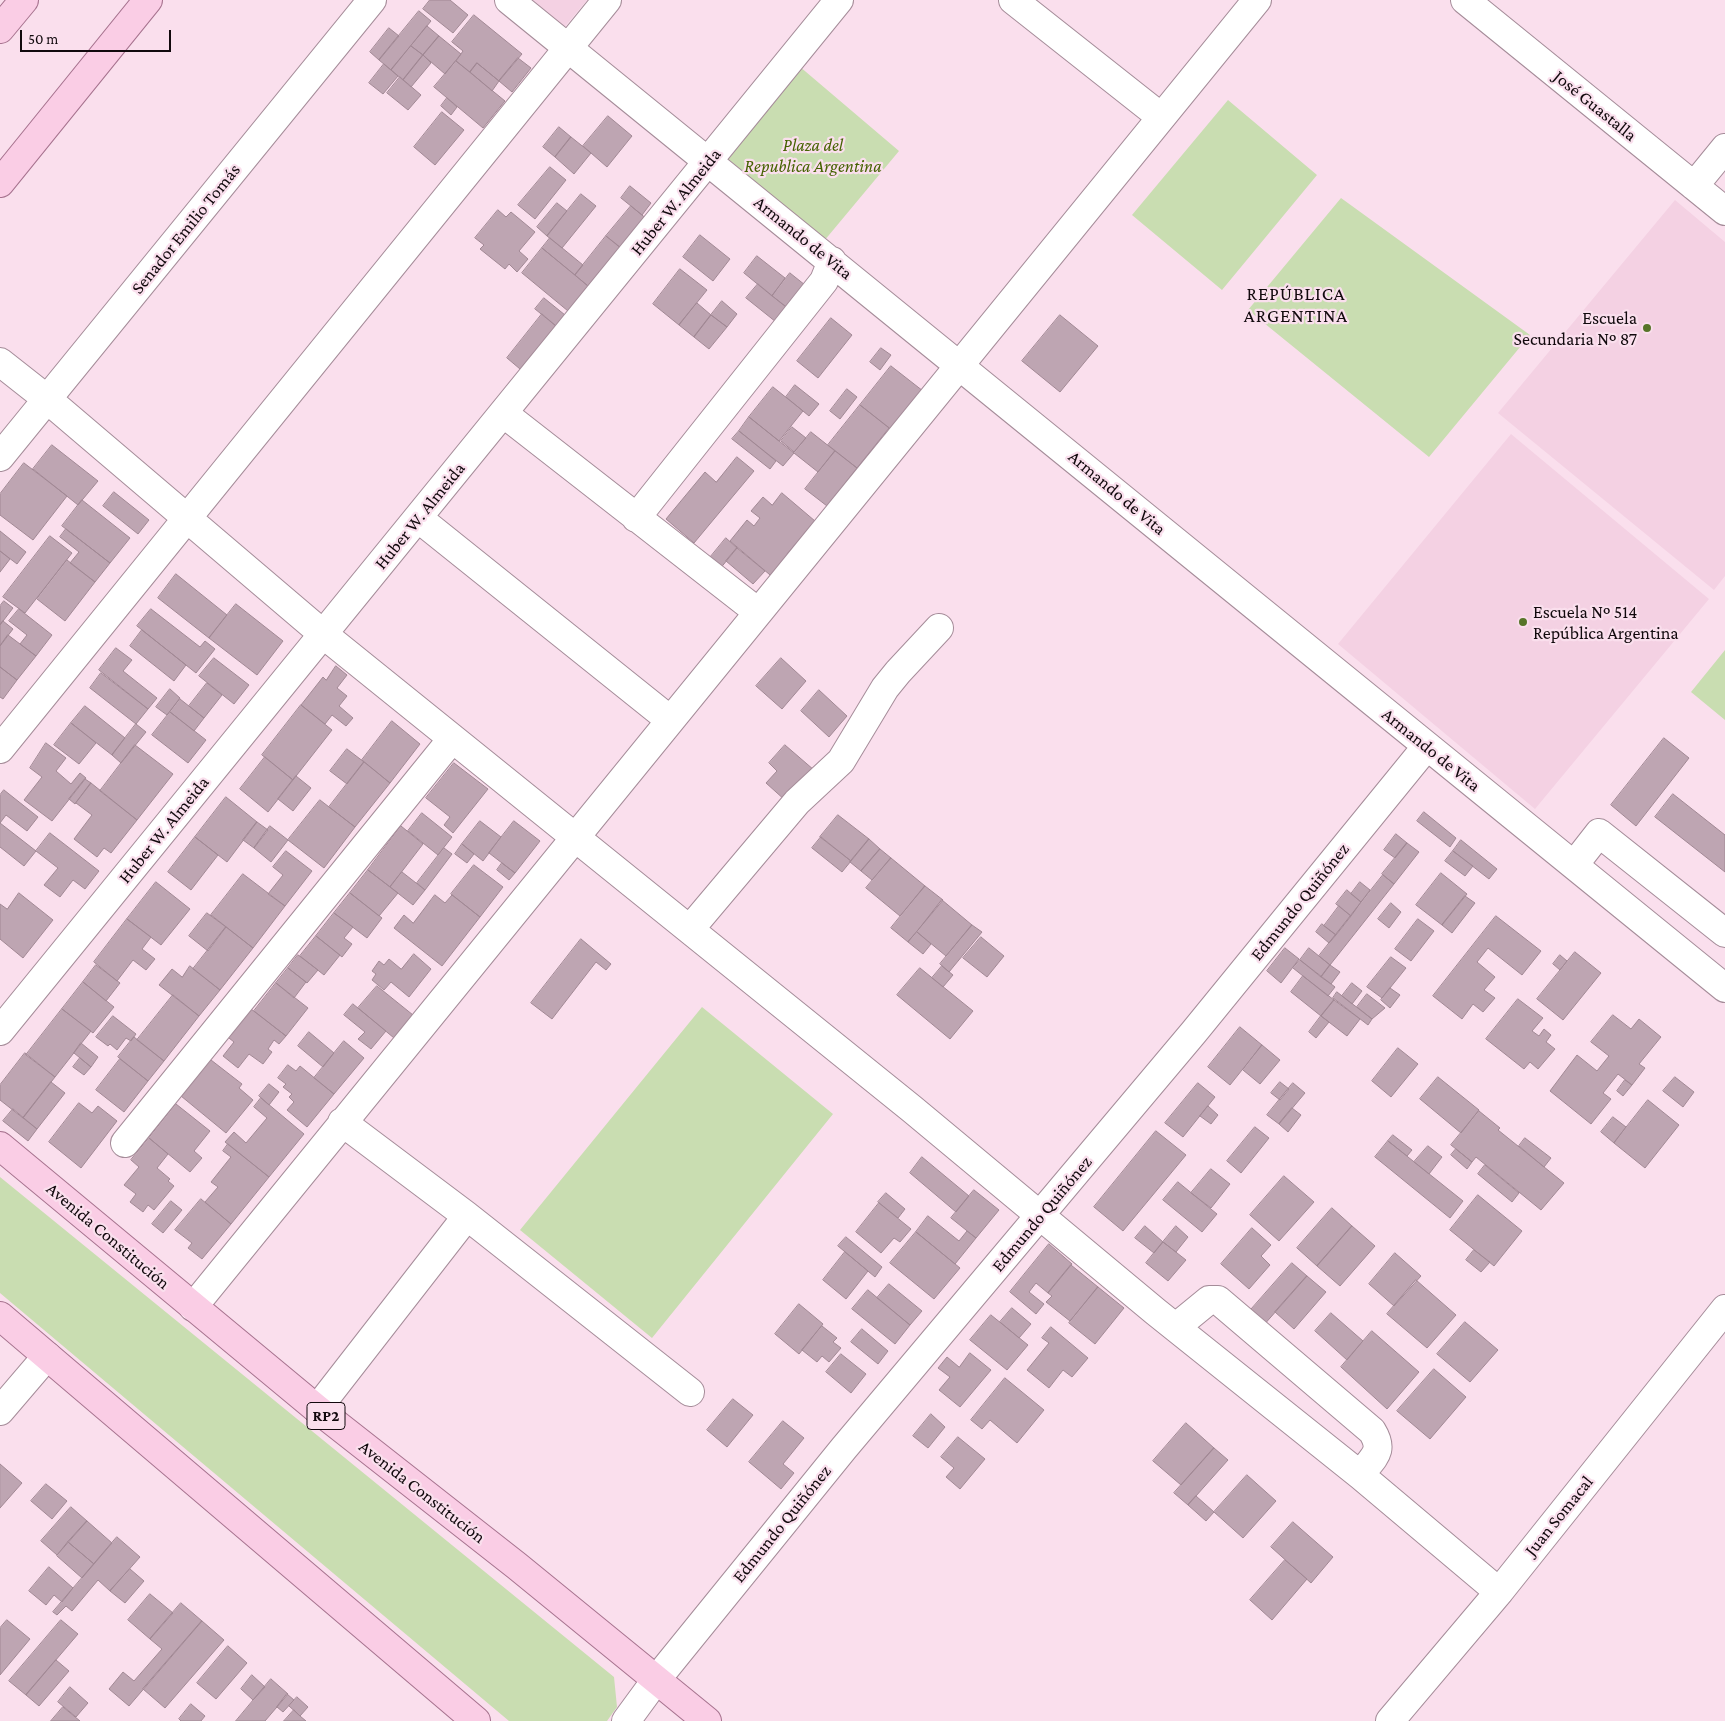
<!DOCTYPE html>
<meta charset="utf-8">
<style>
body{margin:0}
#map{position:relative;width:1725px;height:1721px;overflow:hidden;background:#fadfed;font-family:"Crimson Pro",serif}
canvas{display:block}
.scale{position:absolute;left:20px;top:30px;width:151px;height:22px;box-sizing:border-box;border:2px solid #11090d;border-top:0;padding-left:6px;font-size:15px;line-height:18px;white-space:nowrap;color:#11090d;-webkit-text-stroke:4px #fadfed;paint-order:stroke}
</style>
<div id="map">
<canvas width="1725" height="1721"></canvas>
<div class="scale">50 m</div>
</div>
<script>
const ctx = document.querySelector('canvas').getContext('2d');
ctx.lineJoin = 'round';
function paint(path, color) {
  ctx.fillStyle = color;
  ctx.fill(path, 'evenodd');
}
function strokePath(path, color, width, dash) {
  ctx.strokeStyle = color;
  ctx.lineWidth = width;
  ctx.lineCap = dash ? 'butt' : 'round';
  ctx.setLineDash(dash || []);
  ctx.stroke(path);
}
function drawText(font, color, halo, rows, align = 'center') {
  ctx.font = font + ' "Crimson Pro",serif';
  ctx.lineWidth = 4.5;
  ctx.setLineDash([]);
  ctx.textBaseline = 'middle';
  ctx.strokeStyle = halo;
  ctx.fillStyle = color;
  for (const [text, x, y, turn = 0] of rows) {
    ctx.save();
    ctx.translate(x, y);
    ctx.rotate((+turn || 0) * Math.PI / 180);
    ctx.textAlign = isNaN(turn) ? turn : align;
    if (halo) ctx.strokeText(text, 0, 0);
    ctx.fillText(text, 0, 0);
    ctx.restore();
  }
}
const built = new Path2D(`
 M527,0H587L562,30Z
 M1675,200L1725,242V576L1714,590L1498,413Z
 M1511,434L1709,599L1535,809L1338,644Z`);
const green = new Path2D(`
 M799,66L899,151L824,241L723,158Z
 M1228,100L1317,175L1222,290L1132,215Z
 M1341,198L1530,335L1429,457L1248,310Z
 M1725,650V720L1691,692Z
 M702,1007L833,1114L652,1338L520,1230Z
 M0,1177L614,1677L617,1707L607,1721H509L0,1293Z`);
const building = new Path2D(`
 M430,0H450L468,15L453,33L423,9Z
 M419,11L431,21L391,70L379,60Z
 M474,15L522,54L499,81L477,63L470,72L456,61L463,51L452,42Z
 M427,26L439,36L423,55L411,46Z
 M389,28L399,36L379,60L370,52Z
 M439,36L461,54L445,74L423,55Z
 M411,46L423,55L403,80L391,70Z
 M423,55L431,63L411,87L403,80Z
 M518,58L531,68L512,92L499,81Z
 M456,61L505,101L483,128L434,87Z
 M477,63L499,81L492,91L470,72Z
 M384,64L398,76L383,94L369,83Z
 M400,77L421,95L408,110L387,93Z
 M447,98L457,107L451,115L441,106Z
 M442,112L464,130L435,165L414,147Z
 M608,116L632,136L607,167L583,146Z
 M559,127L571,137L555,157L543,147Z
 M571,137L591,153L574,174L555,157Z
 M550,167L566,180L535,219L518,205Z
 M630,186L651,203L642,215L621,198Z
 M581,194L596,206L562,248L547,236Z
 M557,203L567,211L547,236L537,227Z
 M631,206L648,220L623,250L606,236Z
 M498,210L506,217L511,212L535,232L519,251L528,259L517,272L509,264L505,269L480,249L484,245L475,238Z
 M700,235L730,259L713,281L683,257Z
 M606,236L620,247L588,286L575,275Z
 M550,238L583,265L575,275L542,248Z
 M542,248L588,286L568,311L522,273Z
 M757,256L785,278L772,296L744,273Z
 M680,269L707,290L679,325L653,304Z
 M790,273L810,289L792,311L772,296Z
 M758,284L787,308L776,322L746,298Z
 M544,298L565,315L556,326L535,309Z
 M722,301L737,314L727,327L711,315Z
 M697,303L711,315L694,337L679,325Z
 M542,314L556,326L520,369L507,358Z
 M711,315L727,327L709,349L694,337Z
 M1060,315L1098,346L1060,392L1022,361Z
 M831,318L852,335L818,378L797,361Z
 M881,348L891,355L880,370L870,362Z
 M891,366L923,391L892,430L860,405Z
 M795,385L819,404L809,416L786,397Z
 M773,387L803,411L779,441L749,417Z
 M847,389L857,397L840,419L830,411Z
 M860,405L889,428L857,468L828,445Z
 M749,417L794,453L783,466L739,431Z
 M792,427L806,438L794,452L781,441Z
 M739,431L776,461L770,469L732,439Z
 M811,432L835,451L818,472L794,453Z
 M52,445L98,481L78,505L33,469Z
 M835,451L857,468L827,506L805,489Z
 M737,457L754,471L694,543L666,519L705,472L716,482Z
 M24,463L67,496L33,540L0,515V494Z
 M114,492L149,520L138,534L103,506Z
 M782,493L815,521L787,554L793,559L776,580L730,541L747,520L754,526L760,518L751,511L763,497L772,505Z
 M82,500L130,538L110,563L62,526Z
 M66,529L110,563L95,582L70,563L79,552L60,537Z
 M0,531L26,552L17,564L0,551Z
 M50,536L72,553L25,613L3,597Z
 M726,538L737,548L719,570L708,560Z
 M737,548L765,571L753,584L726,561Z
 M0,551L10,559L0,572Z
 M67,560L95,582L65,621L37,599Z
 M176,574L227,615L209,638L158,598Z
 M4,601L13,608L0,625V606Z
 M236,604L283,641L257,675L209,638Z
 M19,609L52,635L36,656L20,644L27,635L9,621Z
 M151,609L200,647L205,641L215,649L196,673L137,626Z
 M3,621L13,629L0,646V625Z
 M142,630L186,665L174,681L130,646Z
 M8,635L36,656L17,680L0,667V646Z
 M116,648L132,660L123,671L157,698L148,709L99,670Z
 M214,658L249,685L234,704L199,676Z
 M781,658L806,681L782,709L756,686Z
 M336,666L347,675L337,688L347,696L339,706L353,718L346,726L332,715L325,724L301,705L323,677L326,680Z
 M0,667L17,680L3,699L0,697Z
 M101,673L148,709L136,724L90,688Z
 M207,683L222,695L204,718L189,706Z
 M170,689L180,698L167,715L156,707Z
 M819,690L847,716L829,737L801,711Z
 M180,699L204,718L194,731L170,712Z
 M301,705L332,730L293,780L262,755Z
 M85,706L125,738L112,755L71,723Z
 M170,712L206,740L188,763L152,735Z
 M392,721L420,744L390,783L362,760Z
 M71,723L96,743L79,764L54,745Z
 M136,724L146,732L121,763L112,755Z
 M1664,738L1689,758L1636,826L1611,805Z
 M46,743L66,758L56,771L71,784L80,773L86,778L52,821L24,800L42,777L30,768Z
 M135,745L173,774L137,820L100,791Z
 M785,745L814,770L786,801L766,783L777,771L769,763Z
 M347,749L364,762L347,784L330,771Z
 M265,757L293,780L268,812L240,789Z
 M364,762L390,783L355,827L329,807Z
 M454,763L488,789L453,833L444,825L450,817L426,798Z
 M296,776L311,788L293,811L278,799Z
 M85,779L91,783L75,804L69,799Z
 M91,783L137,820L111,853L104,848L97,857L74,839L92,815L76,803Z
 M4,790L38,817L27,831L6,815L0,823V795Z
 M1673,794L1725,835V872L1655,817Z
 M226,797L257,822L227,862L195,837Z
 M320,800L355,827L324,868L288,840Z
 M1424,812L1456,838L1450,847L1417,821Z
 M422,813L452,837L438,855L408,831Z
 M838,815L869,839L851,861L820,837Z
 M480,821L501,837L483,861L462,844Z
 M514,821L540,841L515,873L489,853Z
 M257,822L268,830L254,848L243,840Z
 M0,823L36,851L24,866L0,847Z
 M270,826L288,840L271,862L254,848Z
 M401,826L423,844L390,887L368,870Z
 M50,833L99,871L85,889L73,880L60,897L44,885L58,868L36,851Z
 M1396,834L1407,843L1395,858L1384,850Z
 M195,837L218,855L191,890L168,872Z
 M821,837L851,861L842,872L812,848Z
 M869,839L880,849L861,871L850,862Z
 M1461,840L1497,869L1489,879L1453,851Z
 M1407,843L1419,852L1394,884L1382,874Z
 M462,844L474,854L467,863L455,854Z
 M444,848L452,854L425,890L417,883Z
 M880,849L891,858L872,880L861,871Z
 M286,851L312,871L285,906L268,894L283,875L273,867Z
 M1453,851L1473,866L1465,876L1445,861Z
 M891,858L925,886L900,916L866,888Z
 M502,863L515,873L509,880L497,870Z
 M474,865L503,887L480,917L451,894Z
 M368,870L398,893L379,916L350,893Z
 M402,872L425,890L413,905L390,887Z
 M1441,873L1467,894L1442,925L1416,905Z
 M243,874L285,906L253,948L211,915Z
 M1383,875L1394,884L1330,965L1319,956Z
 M156,882L190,909L161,945L127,919Z
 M1360,882L1370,890L1361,902L1351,894Z
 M925,886L943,900L908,942L891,928Z
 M1347,890L1361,902L1351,916L1336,904Z
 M19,893L53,920L23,958L0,939V904L7,909Z
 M350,893L382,918L367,938L334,913Z
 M435,895L445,903L452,895L480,917L442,966L394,928L404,915L413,923Z
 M1465,896L1475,903L1452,933L1442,925Z
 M942,900L972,925L946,956L917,932Z
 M1391,903L1401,912L1389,928L1378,919Z
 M1339,906L1351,916L1336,935L1324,926Z
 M207,913L226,927L208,951L189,936Z
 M334,913L353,927L344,938L352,944L342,957L316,936Z
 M1496,916L1541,951L1522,975L1488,948L1477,962L1495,977L1484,990L1495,998L1483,1012L1473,1004L1462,1019L1433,996Z
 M127,919L151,937L142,949L155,959L146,970L133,960L117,981L94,962Z
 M1418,919L1434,931L1411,961L1395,949Z
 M1322,924L1336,935L1329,943L1316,932Z
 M972,925L982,932L949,972L940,964Z
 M226,927L253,948L220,990L193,969Z
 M917,932L931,944L923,954L908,942Z
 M316,936L340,955L324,975L300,956Z
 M981,937L1004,956L987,977L963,958Z
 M581,939L611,964L606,970L596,962L552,1019L531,1003Z
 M1285,948L1299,959L1281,983L1267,971Z
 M1309,948L1330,965L1321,977L1300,960Z
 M1575,952L1601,973L1563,1020L1537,999Z
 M414,954L431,969L409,997L391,982L384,990L372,980L376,974L372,971L379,961L384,965L389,959L401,969Z
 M298,955L318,970L307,983L288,968Z
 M1560,955L1567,961L1560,970L1553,964Z
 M1391,957L1406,968L1382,998L1367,987Z
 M1300,960L1335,987L1328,996L1293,968Z
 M96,965L120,983L106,1001L83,982Z
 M1330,965L1340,972L1331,984L1321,977Z
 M190,966L220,990L199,1016L159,985L172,969L182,977Z
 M942,966L953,975L943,987L932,978Z
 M288,968L306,982L294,998L276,983Z
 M920,968L973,1011L950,1039L897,995Z
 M1303,976L1334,1000L1321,1016L1291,992Z
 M83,982L114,1007L93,1033L62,1009Z
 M276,983L308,1008L286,1036L254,1011Z
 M1352,983L1362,991L1352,1004L1342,996Z
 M377,986L413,1015L394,1038L358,1008Z
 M1390,988L1400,995L1390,1008L1381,1000Z
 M1337,992L1372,1019L1368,1025L1333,998Z
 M1367,994L1385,1008L1372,1019L1357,1007Z
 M173,995L199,1016L164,1061L137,1040Z
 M1518,999L1543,1018L1532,1031L1539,1036L1544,1029L1551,1035L1546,1042L1555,1049L1538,1069L1530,1062L1524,1069L1486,1039Z
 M1334,1000L1360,1019L1347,1036L1321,1016Z
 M353,1004L386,1031L371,1049L358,1039L365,1032L344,1015Z
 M62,1009L91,1031L55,1077L26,1055Z
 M251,1009L286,1036L279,1044L274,1040L268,1049L272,1052L263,1064L249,1054L238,1068L223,1056L234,1042L229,1038Z
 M1613,1015L1631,1029L1639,1019L1661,1037L1639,1064L1645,1068L1632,1085L1618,1074L1603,1093L1611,1099L1591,1124L1550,1091L1577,1055L1597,1071L1609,1056L1591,1042Z
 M113,1016L136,1034L131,1041L126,1038L117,1050L110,1044L108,1046L96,1037Z
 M1321,1016L1329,1022L1316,1038L1309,1032Z
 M1240,1027L1262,1045L1230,1085L1208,1067Z
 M309,1032L334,1053L323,1067L298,1046Z
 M134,1037L164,1061L148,1081L118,1057Z
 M344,1041L364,1058L334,1094L314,1078Z
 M81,1043L98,1057L91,1067L74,1053Z
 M1262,1045L1280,1060L1260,1084L1243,1070Z
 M1398,1048L1418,1064L1391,1097L1372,1081Z
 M25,1053L55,1077L23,1118L0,1100V1085Z
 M80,1058L91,1067L84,1075L73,1067Z
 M120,1059L148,1081L124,1112L96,1090Z
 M211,1060L242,1084L239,1088L253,1100L226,1133L181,1096Z
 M288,1065L296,1071L300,1066L334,1094L307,1127L287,1110L294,1102L289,1097L292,1094L283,1087L286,1084L278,1078Z
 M1438,1077L1479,1110L1461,1133L1420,1099Z
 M1675,1077L1694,1092L1683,1107L1663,1091Z
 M1625,1080L1632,1085L1623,1096L1617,1091Z
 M51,1082L65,1093L37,1129L23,1118Z
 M1280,1082L1289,1089L1280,1100L1271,1093Z
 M1198,1083L1215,1097L1183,1137L1165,1123Z
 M1293,1083L1305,1093L1279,1124L1267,1115Z
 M269,1084L279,1092L269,1105L259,1096Z
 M261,1098L304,1134L269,1177L225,1142L234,1132L246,1143L267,1118L254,1107Z
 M1648,1100L1679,1125L1645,1168L1614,1143Z
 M79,1103L92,1113L98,1106L117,1121L81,1168L49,1142Z
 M176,1104L210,1131L194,1151L202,1158L190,1172L149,1138Z
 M1208,1106L1218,1115L1211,1124L1200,1116Z
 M1292,1108L1301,1115L1288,1132L1279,1124Z
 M13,1109L37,1129L28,1141L3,1121Z
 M1479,1111L1500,1128L1498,1130L1564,1183L1541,1210L1476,1157L1472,1162L1451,1145Z
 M1613,1117L1626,1127L1614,1143L1601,1132Z
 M1255,1127L1269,1138L1241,1173L1227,1161Z
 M1156,1131L1186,1155L1123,1231L1094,1207Z
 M1393,1135L1412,1150L1407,1156L1388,1141Z
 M149,1138L168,1154L157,1168L170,1179L168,1181L174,1186L154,1210L148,1205L143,1212L130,1202L136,1194L124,1185L139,1167L131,1160Z
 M1525,1138L1551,1158L1544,1167L1519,1146Z
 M1388,1141L1463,1201L1450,1218L1375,1157Z
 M228,1144L269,1177L231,1224L205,1202L218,1187L211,1182L231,1157L223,1151Z
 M1428,1146L1442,1157L1429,1174L1414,1162Z
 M1456,1149L1472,1162L1467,1169L1451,1155Z
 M922,1157L969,1196L956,1212L910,1173Z
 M1485,1165L1519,1193L1512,1202L1478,1174Z
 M1211,1169L1230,1184L1211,1208L1191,1193Z
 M1284,1176L1314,1202L1279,1241L1250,1215Z
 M1178,1182L1217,1214L1202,1232L1163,1200Z
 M974,1190L999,1210L976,1238L951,1218Z
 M886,1193L905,1209L898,1218L878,1202Z
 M1478,1195L1522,1231L1494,1266L1450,1230Z
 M201,1199L231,1224L202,1259L188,1248L192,1243L175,1230Z
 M171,1201L182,1210L163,1233L152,1224Z
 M879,1203L911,1229L900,1242L894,1238L881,1253L856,1232Z
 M1332,1208L1352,1226L1317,1266L1297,1248Z
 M928,1216L959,1241L967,1231L976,1238L955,1264L916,1232Z
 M1145,1226L1163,1242L1154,1253L1135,1238Z
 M1176,1226L1188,1237L1176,1252L1163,1242Z
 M1352,1226L1375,1246L1340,1286L1317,1266Z
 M1252,1228L1271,1245L1261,1256L1270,1265L1249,1289L1221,1264Z
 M916,1232L960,1268L934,1299L890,1263Z
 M846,1237L882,1267L875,1277L838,1246Z
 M1163,1242L1186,1260L1168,1281L1146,1263Z
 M1049,1244L1072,1264L1048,1293L1036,1283L1029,1292L1044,1304L1036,1314L1010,1292Z
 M1474,1250L1490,1262L1481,1272L1466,1260Z
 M845,1252L868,1271L846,1299L823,1280Z
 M1395,1253L1421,1276L1394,1306L1369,1284Z
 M1292,1263L1307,1276L1263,1326L1248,1313Z
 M1071,1265L1098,1287L1070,1321L1046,1302L1052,1296L1048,1293Z
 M1307,1276L1326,1292L1294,1329L1275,1312Z
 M1416,1280L1456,1315L1427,1348L1387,1314Z
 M889,1284L922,1311L910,1325L877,1298Z
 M1098,1287L1124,1308L1095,1344L1069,1323Z
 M868,1290L910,1325L895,1344L852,1309Z
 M799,1304L823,1324L799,1354L775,1334Z
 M1012,1308L1031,1324L1019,1338L1000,1322Z
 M1331,1313L1363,1341L1347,1360L1315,1331Z
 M991,1315L1028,1345L1007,1370L970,1340Z
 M1465,1322L1498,1350L1470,1382L1437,1354Z
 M822,1326L837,1338L833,1342L841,1348L829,1362L822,1356L817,1362L802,1350Z
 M1051,1327L1088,1358L1072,1377L1063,1370L1049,1388L1027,1370L1049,1343L1042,1338Z
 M862,1329L888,1351L878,1364L851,1342Z
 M1372,1331L1419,1372L1387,1409L1341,1367Z
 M970,1353L991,1370L960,1407L939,1390L950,1377L938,1368L947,1357L959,1367Z
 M841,1354L866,1374L851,1393L826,1372Z
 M1434,1369L1466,1397L1430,1439L1397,1411Z
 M1005,1378L1044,1410L1017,1443L990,1420L982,1429L971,1420Z
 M733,1399L753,1415L727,1447L707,1430Z
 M931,1414L945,1427L928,1448L913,1436Z
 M783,1421L804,1438L783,1464L794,1473L781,1489L749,1462Z
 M1186,1423L1214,1448L1181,1485L1153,1461Z
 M958,1437L985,1459L960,1489L946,1477L954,1468L941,1457Z
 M1214,1448L1228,1460L1188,1505L1174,1493Z
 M0,1464L22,1483L0,1508Z
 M1247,1475L1276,1501L1243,1538L1214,1512Z
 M46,1484L67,1501L52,1519L31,1501Z
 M1196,1496L1214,1512L1206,1521L1188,1505Z
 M71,1507L87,1521L57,1555L41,1541Z
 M87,1521L112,1543L94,1564L68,1542Z
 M1293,1522L1333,1557L1311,1583L1271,1547Z
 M117,1537L140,1557L110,1591L98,1580L72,1611L66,1606L57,1615L53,1612Z
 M68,1542L94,1564L82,1578L57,1556Z
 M1285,1560L1307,1579L1272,1620L1250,1600Z
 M49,1567L73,1588L62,1602L54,1595L46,1605L29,1591Z
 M130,1569L144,1581L125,1603L110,1591Z
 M150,1594L173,1613L150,1639L128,1620Z
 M181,1603L202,1621L129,1706L109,1689L123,1672L134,1681L162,1649L150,1639Z
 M7,1620L30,1639L0,1675V1628Z
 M61,1620L78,1634L26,1695L9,1681Z
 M202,1621L224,1640L165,1708L143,1689Z
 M228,1646L247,1663L216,1699L197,1683Z
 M56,1660L69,1671L39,1706L26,1695Z
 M252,1675L265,1687L253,1700L241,1689Z
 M271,1679L288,1694L265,1721H236Z
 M70,1687L88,1703L76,1717L58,1702Z
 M287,1694L294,1700L283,1712L277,1707Z
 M297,1697L308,1707L300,1716L289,1706Z
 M191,1704L205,1716L201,1721H181L179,1719Z
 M63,1707L80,1721H51Z
 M294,1710L300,1716L306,1721H284Z`);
const minor = new Path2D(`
 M509,0L1725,988
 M1013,0L1161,117
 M1465,0L1725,211
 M1694,186L1725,148
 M0,362L47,399L323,634L912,1109L1156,1312L1360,1475L1499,1592
 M503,413L758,612
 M0,457L372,0
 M418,518L670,720
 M636,518L824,281L832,261
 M0,749L607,0
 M1574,865L1599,833L1725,933
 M690,929L797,802L841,761L885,688L898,672L939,628
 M0,1031L839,0
 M342,1122L467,1216L690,1392
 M125,1143L452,739
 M193,1307L1257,0
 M1176,1327L1209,1300H1218L1372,1431C1385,1452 1373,1457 1360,1475
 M317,1409L467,1216
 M0,1411L47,1356
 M626,1721L656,1680L844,1448L1194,1032L1427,746
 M1390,1721L1499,1592L1725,1309`);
const major = new Path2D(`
 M0,29L24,0
 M0,183L148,0
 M0,1146L317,1409L517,1566L707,1721
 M0,1316L476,1721`);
const markers = [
 [1647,328,5,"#577428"],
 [1523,622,5,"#577428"]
];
const shields = [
 [326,1416,38]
];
const shieldNames = [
 ["RP2",326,1416]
];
const streetNames = [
 ["José Guastalla",1595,106,39],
 ["Huber W. Almeida",676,202,-51],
 ["Senador Emilio Tomás",186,229,-51],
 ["Armando de Vita",803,238,39],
 ["Armando de Vita",1117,493,40],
 ["Huber W. Almeida",420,516,-51],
 ["Armando de Vita",1431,750,39],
 ["Huber W. Almeida",164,830,-51],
 ["Edmundo Quiñónez",1300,902,-51],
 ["Edmundo Quiñónez",1042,1214,-50],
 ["Avenida Constitución",108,1236,40],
 ["Avenida Constitución",422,1492,38],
 ["Juan Somacal",1559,1516,-51],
 ["Edmundo Quiñónez",782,1524,-51]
];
const parkNames = [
 ["Plaza del",813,145],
 ["Republica Argentina",813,166]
];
const poiNames = [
 ["Escuela",1637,318],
 ["Secundaria Nº 87",1637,339],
 ["Escuela Nº 514",1533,612,"left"],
 ["República Argentina",1533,633,"left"]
];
const neighbourhoodNames = [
 ["REPÚBLICA",1296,294],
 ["ARGENTINA",1296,316]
];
paint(built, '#f4d1e3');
paint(green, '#c9ddb1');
paint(building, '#bea5b2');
strokePath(building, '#a18894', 1);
strokePath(minor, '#a58c99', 30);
strokePath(major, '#a6728e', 30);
strokePath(minor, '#fff', 28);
strokePath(major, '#facde5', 28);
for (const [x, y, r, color] of markers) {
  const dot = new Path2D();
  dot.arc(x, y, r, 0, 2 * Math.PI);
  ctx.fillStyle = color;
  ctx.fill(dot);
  strokePath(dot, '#fadfed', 2);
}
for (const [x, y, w] of shields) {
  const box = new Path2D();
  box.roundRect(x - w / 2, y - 13.5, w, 27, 4);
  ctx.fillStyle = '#fadfed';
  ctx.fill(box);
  strokePath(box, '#11090d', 1);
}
drawText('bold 16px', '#11090d', null, shieldNames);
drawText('18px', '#11090d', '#fadfed', streetNames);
drawText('italic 18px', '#446200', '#fadfed', parkNames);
drawText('18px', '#11090d', '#fadfed', poiNames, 'right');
ctx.letterSpacing = '1px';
drawText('19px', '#11090d', '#fadfed', neighbourhoodNames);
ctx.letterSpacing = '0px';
</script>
